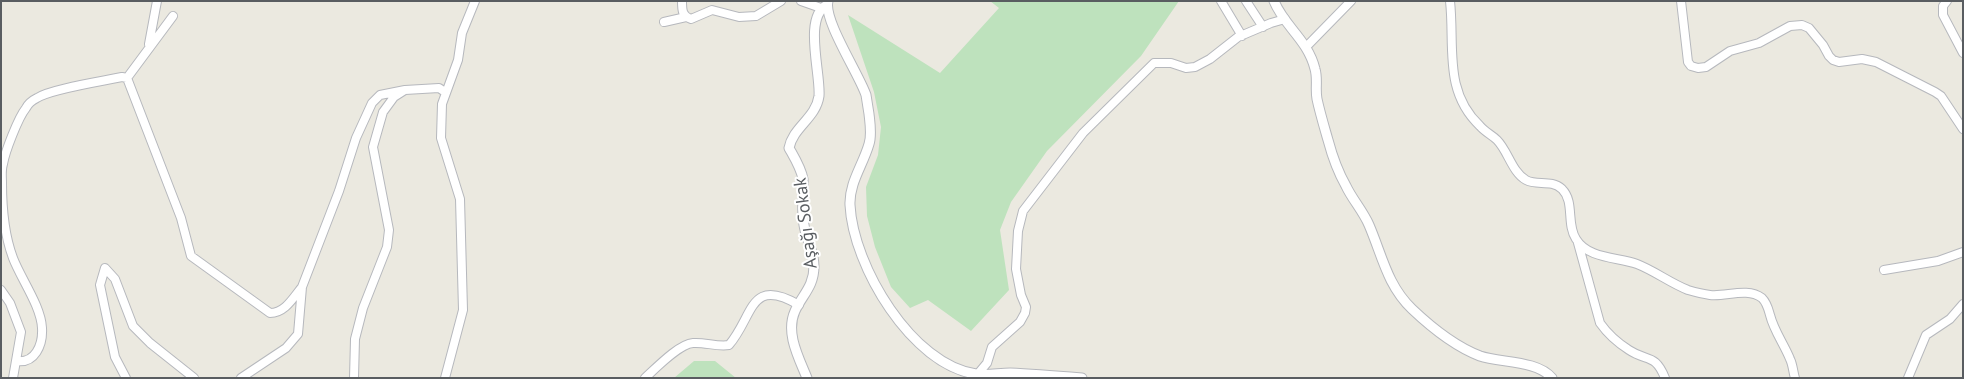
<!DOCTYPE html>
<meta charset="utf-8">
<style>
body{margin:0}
#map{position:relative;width:1964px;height:379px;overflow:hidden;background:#ebe9e0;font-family:"PT Sans",sans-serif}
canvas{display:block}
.frame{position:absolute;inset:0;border:2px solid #595d61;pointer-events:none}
</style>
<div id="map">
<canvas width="1964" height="379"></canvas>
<div class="frame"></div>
</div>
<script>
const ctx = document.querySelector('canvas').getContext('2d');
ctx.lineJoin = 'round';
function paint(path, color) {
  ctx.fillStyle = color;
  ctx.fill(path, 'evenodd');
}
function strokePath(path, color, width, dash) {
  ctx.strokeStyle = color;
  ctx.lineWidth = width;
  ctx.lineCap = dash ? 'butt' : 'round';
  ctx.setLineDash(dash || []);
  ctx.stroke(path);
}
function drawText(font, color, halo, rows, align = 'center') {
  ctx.font = font + ' "PT Sans",sans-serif';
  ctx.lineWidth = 4;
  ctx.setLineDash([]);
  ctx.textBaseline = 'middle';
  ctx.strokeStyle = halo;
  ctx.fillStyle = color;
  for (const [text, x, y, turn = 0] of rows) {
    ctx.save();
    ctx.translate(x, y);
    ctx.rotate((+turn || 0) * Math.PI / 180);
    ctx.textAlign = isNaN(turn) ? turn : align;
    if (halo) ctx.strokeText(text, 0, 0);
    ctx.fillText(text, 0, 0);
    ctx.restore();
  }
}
const green = new Path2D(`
 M990,1H1179L1141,56L1047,151L1011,202L1000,230L1009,290L971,331L928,300L910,308L891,287L875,247L867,216L866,187L878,155L881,127L874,92L848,15L940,73L999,8Z
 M694,361H715L736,378H674Z`);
const minor = new Path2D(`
 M682,1C682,10 682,16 691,19L712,10L739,17L756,16L781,1
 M801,1L821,8
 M1221,1L1242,36
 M1246,1L1263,27
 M1450,1C1455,46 1443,91 1480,126C1485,132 1492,135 1497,140C1508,151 1512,172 1526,180C1537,186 1551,179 1562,189C1575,202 1566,224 1576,239C1588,259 1618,257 1637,264C1655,271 1670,283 1688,290C1695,292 1703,294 1710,295C1726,297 1747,287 1762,298C1767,303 1768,308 1770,315C1774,331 1784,344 1790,359C1793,365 1793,372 1795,378
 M1681,1L1688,62L1691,66L1698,68L1706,67L1730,51L1759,43L1790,26L1802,25L1809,28L1823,45L1829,56L1833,60L1839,62L1862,59L1876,62L1935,92L1941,96L1963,129
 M1947,1L1943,6V15L1963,53
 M664,22L686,17
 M149,44L157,1
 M1306,47L1351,1
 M127,78L173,16
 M1578,243L1600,323C1607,333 1618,343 1629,350C1647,362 1655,353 1665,378
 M1884,270L1938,261L1963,252
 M1,290L10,303L21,332L13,378
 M16,361C35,364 43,345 42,328C41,306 21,279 13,258C4,234 2,209 2,183C2,177 1,170 3,164C5,152 18,118 26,108C28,104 33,100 37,98C50,89 104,81 122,77L127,78L181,218L191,256L270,313C285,313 293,298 302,287
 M977,375L987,363L992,347L1020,322L1025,313L1026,307L1021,295L1016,269L1018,231L1023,211L1083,133L1154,63H1171L1186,68L1195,67L1210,59L1238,37L1271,23L1285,19
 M126,378L115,357L100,285L105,268L115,279L133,326L150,343L194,378
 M241,378L286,348L298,334L302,287L339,191L356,138L372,103L380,95L405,90
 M354,378L355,339L363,308L387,247L389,230L373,147L383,112L394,97L405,90L439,88L445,92
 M445,378L463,310L460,199L441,138L442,104L458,60L462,33L475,1
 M645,378C656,368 679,344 693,343C705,342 717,347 729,345C754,316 749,276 799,305
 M1908,378L1926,335L1950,319L1963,304`);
const tertiary = new Path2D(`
 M828,1C823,20 859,74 866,95C867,101 868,108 869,114C870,123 872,135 869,144C863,165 849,183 850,205C853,266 912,365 976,374C987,376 999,373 1010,373C1034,374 1058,376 1082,378
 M1274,1C1284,26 1308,40 1315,69C1318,79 1315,89 1317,99C1320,113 1324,126 1328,140C1332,155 1338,172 1346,186C1352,199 1363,211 1369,225C1382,255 1387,285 1412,309C1432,328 1454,346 1480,356C1500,363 1537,360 1552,378
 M807,378C799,358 785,333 795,311C802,295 814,287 814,266C814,252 806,239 804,225C801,210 804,194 803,179C801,168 794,157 789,148C793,127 816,118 819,96C821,74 803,17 827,5`);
const streetNames = [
 ["Aşağı Sokak",806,223,-97]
];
paint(green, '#bee2bd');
strokePath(minor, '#b6b8bd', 10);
strokePath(tertiary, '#b6b8bd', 11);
strokePath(minor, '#fff', 8);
strokePath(tertiary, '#fff', 9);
drawText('18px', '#595d61', '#fff', streetNames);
</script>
